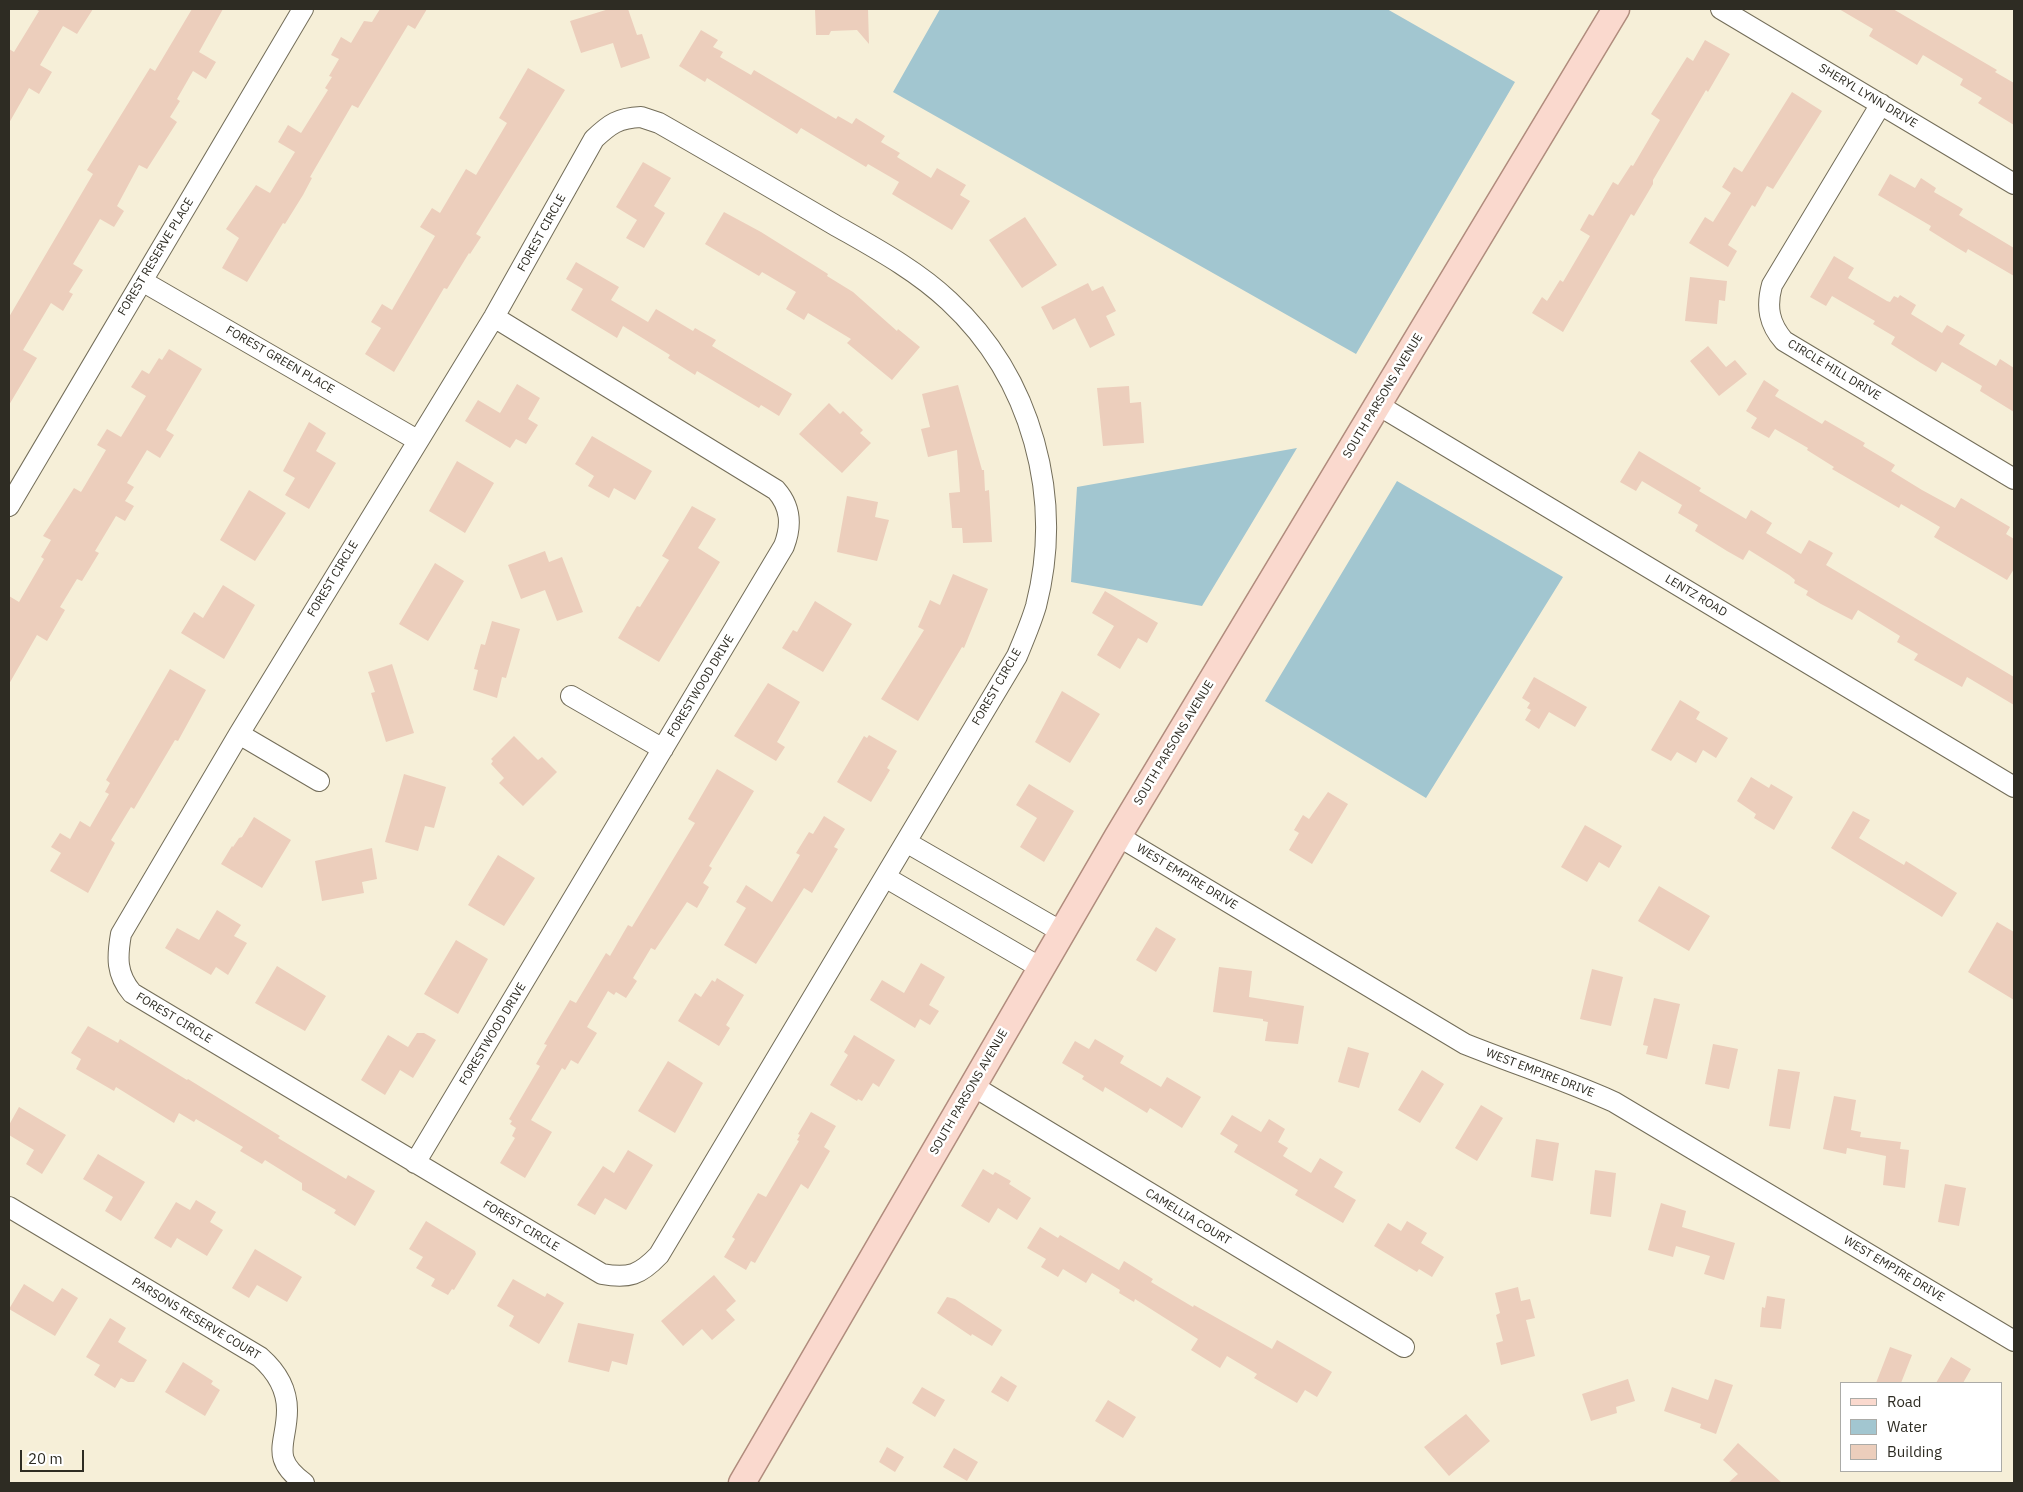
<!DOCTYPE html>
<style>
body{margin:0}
#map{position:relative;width:2023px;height:1492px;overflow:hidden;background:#f6efd8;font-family:"IBM Plex Sans",sans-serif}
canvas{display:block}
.frame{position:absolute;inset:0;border:10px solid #2e2c23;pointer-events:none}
.legend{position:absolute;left:1840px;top:1382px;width:162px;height:90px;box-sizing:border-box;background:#fff;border:1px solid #ababa7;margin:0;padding:6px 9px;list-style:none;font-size:15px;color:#2e2c23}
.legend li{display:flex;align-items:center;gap:10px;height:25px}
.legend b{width:25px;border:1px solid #ababa7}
.scale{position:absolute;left:20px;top:1450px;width:64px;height:22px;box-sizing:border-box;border:2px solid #2e2c23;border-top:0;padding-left:6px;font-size:15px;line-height:18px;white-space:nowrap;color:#2e2c23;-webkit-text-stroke:4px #fff;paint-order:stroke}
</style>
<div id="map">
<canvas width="2023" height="1492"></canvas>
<div class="frame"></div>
<ul class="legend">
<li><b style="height:6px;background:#fad9ce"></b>Road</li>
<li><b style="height:14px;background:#a2c6d0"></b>Water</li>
<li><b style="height:14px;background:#eccebc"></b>Building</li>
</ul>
<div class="scale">20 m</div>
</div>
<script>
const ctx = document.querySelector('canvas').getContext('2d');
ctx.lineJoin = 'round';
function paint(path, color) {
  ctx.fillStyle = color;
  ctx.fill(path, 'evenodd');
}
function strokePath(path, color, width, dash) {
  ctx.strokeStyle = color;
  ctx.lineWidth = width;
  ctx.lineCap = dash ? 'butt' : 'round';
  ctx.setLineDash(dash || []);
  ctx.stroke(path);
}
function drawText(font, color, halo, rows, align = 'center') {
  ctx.font = font + ' "IBM Plex Sans",sans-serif';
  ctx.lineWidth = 5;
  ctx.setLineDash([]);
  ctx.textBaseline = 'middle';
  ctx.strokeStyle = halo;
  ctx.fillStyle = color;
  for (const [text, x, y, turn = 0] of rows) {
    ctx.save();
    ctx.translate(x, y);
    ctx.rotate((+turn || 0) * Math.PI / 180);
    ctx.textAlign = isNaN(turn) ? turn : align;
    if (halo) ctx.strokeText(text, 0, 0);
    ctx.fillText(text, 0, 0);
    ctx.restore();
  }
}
const water = new Path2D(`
 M940,9H1387L1515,82L1356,354L893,92Z
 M1297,448L1202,606L1071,582L1077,487Z
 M1397,481L1563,577L1426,798L1265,701Z`);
const building = new Path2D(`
 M35,9H93L77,34L63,26L40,65L52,72L39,94L29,88L9,123V49L14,52L39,11Z
 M192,9H223L199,52L216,62L206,79L193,71L177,99L180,101L170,117L177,122L147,169L139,165L117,206L124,211L114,227L100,219L73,264L83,270L69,292L73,294L63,311L51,303L23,350L37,358L9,405V317L93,174L87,170L150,68L155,71Z
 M380,9H427L415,29L408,25L358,108L352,105L310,177L312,178L303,195L285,224L283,223L247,282L222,268L239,238L226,229L256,185L270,193L295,152L278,142L288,125L301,133L328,90L325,88L332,77L329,76L339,59L331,55L341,37L351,43L364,21L372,22Z
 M609,9H628L637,35L642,34L650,58L621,68L613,43L581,53L570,21Z
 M815,9H868L869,44L857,30L831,31L829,35H816Z
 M1839,9H1893L1997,70L1995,72L2014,83V125L1978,103L1982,98L1960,85L1963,79L1923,55L1917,65L1869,36L1873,29Z
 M701,30L718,40L713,47L723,52L720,57L751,75L754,70L836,119L838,116L852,124L856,118L885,136L881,142L900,153L897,157L931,178L937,168L966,185L960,195L970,201L952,230L892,194L899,182L868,164L866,167L801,128L797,134L707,78L705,82L679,66Z
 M1705,40L1730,54L1708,92L1706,90L1653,180V184L1634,216L1631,214L1563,332L1532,313L1542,297L1547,301L1560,280L1563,282L1590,236L1580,230L1589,214L1593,216L1613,182L1618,185L1631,165L1633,166L1660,120L1651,114L1687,57L1693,61Z
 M528,68L565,90L476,234L481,237L470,254L469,253L447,289L444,288L394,372L365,354L381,328L371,322L382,304L392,310L435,236L420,227L432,208L440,213L466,169L476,175L507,123L499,118Z
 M1792,92L1822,111L1773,189L1767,186L1755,207L1752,205L1728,245L1737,251L1728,267L1689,243L1705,217L1713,222L1731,193L1722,187L1734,167L1742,172Z
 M643,162L671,178L654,206L665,213L644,248L626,238L637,220L616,207Z
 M1890,174L1915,188L1921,178L1936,188L1934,192L1963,209L1959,215L2014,248V276L1968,249L1966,253L1956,247L1929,230L1931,226L1878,195Z
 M724,212L761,232L828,274L827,276L853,292L897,331L898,329L920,347L892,380L847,343L851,339L808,313L804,320L786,309L796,292L762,272L759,276L705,244Z
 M1025,217L1057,265L1022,288L989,240Z
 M1834,256L1854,268L1848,278L1887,301L1890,302L1894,296L1898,298L1900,295L1916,305L1911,314L1942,333L1947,325L1965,335L1959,344L1996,366L2000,359L2014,368V412L1980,391L1982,386L1942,362L1936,372L1921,363L1891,344L1895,337L1873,324L1875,321L1832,296L1826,306L1810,297Z
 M576,262L619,287L611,300L648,322L656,309L693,331L695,328L716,340L712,346L792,394L779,416L761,405L759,408L697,371L695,375L668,358L670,355L623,326L617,338L571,310L583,289L566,279Z
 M1690,277L1727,281L1725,301L1719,300L1717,324L1685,321Z
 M1088,283L1092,291L1103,286L1116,311L1106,316L1115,335L1090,348L1075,318L1053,330L1041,307Z
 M1708,346L1726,367L1735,360L1747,374L1719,396L1690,361Z
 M169,349L202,369L166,430L174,435L160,458L147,450L127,483L134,487L125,501L134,506L125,521L116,516L95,551L99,553L82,581L77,579L60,607L65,610L47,641L37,635L9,684V596L19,602L44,559L41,557L51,540L43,536L74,488L81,492L106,450L97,445L107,429L121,437L146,396L131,387L142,370L149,374L159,358L162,360Z
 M1764,380L1779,390L1775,396L1822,424L1825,420L1865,443L1863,446L1895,465L1891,471L1922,490L1955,508L1961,498L2010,527L2006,534L2014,539V569L2007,580L1934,537L1940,527L1901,504L1899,508L1832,469L1834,467L1807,450L1808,448L1775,429L1769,438L1751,428L1757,418L1746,411Z
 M517,384L540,398L528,419L538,425L526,444L516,439L510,448L465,421L478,400L500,413Z
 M958,385L982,470H984L985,491L989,490L992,542L963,543L962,528H952L949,493L960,492L957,450L928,457L921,429L930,427L922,394Z
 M1129,386L1130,403L1141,402L1144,443L1103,446L1097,388Z
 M829,403L840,414L843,411L863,430L860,433L871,443L842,473L799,434Z
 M309,422L326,433L316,451L336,463L309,509L285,495L295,478L283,471Z
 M592,436L652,471L635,500L614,488L609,498L588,486L594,476L575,464Z
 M1639,451L1701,488L1699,491L1746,519L1751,510L1772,523L1766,533L1801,554L1809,540L1833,553L1826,565L2014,677V705L1967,677L1962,687L1914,660L1918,654L1897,642L1900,636L1858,610L1852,620L1821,604L1806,595L1808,591L1794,583L1795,580L1789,575L1749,550L1743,560L1727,551L1695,531L1698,525L1678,513L1682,505L1642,481L1636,491L1620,482Z
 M457,461L494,483L465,533L429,511Z
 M249,490L286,513L255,561L220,540Z
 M847,496L878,502L875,517L889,520L877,561L837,552Z
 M692,506L716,519L698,548L720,562L659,662L618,638L637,606L640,607L669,560L662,556Z
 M545,551L549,562L562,557L583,612L557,621L545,590L521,599L508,565Z
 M435,563L464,581L428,641L399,624Z
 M953,574L988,589L964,648L962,647L918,721L881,699L924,630L918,627L930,600L940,605Z
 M223,585L255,605L224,659L181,633L194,612L203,618Z
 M1105,591L1158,623L1147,643L1138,638L1120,669L1097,655L1114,626L1092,613Z
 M815,601L852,624L823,672L782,648L793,630L797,632Z
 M492,621L520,629L506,678L502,677L497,698L473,690L478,670L474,669L481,644L485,645Z
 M392,664L414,733L386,742L371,693L375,692L368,672Z
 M170,669L206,690L178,741L175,740L134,809L131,807L111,840L115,843L88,893L50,871L61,853L51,847L60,833L70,839L80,821L90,827L109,794L105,792L110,783L106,780Z
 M1534,677L1587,707L1575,727L1549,712L1539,729L1525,720L1531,710L1527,708L1530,703L1522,698Z
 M768,683L800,702L777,742L785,747L776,761L734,736Z
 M1062,691L1100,714L1070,763L1035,742Z
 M1680,700L1700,712L1696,719L1728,738L1716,758L1703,750L1696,763L1677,752L1671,761L1651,750Z
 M869,735L897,751L887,768L890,770L871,802L837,782L864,736L867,738Z
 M514,736L538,760L542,757L557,772L523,806L499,783L504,778L491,764L493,761L491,759Z
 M717,769L754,791L709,866L712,868L703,883L709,887L697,908L687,902L655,950L651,948L633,978L637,981L626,998L616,992L614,995L608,991L587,1027L597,1033L578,1064L571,1060L565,1070L562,1068L531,1120L552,1132L525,1178L500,1163L515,1138L512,1136L516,1128L510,1124L512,1121L509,1119L540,1066L536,1064L547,1045L544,1044L570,1000L576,1003L606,953L610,956L628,925L632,927L695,823L688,819Z
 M404,774L446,787L434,828L425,826L418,851L385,842Z
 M1751,777L1769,788L1771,784L1793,797L1774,830L1754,818L1756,814L1737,801Z
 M1029,784L1074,811L1044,862L1020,847L1037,818L1016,805Z
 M1328,792L1348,804L1312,864L1289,850L1299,833L1294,830L1303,815L1309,819Z
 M1853,811L1870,820L1859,838L1904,865L1906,861L1957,893L1942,917L1831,848Z
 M824,816L845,829L834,847L838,849L812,893L804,888L756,964L724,945L746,908L736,902L746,885L772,902L800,855L796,853L809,832L813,834Z
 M254,817L291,840L262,888L221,864L232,846L233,847L239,838L242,837Z
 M1585,825L1622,846L1609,868L1599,862L1587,882L1561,867Z
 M372,848L377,879L362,882L364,893L322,901L315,861Z
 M498,855L535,878L504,926L468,905Z
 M1659,886L1710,916L1689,951L1638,921Z
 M217,910L241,925L234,936L247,943L228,975L216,967L211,975L165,948L177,928L199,940Z
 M1997,922L2014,932V1000L1968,972Z
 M1156,927L1176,939L1156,972L1136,960Z
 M456,940L488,959L458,1014L424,994Z
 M921,963L945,977L929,1005L939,1011L930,1025L920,1019L915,1028L870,1000L882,980L904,993Z
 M277,966L326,996L305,1031L255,1003Z
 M1219,967L1252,971L1249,997L1304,1006L1298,1044L1265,1041L1268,1022L1263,1021V1019L1213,1012Z
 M1592,969L1623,977L1611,1026L1580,1019Z
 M717,978L744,995L726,1025L730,1028L719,1046L678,1021L695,993L701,997L712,980L715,982Z
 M1654,998L1680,1004L1667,1059L1646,1054L1648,1046L1643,1045Z
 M88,1026L118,1043L120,1039L187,1080L188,1079L280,1136L278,1138L346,1179L348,1175L375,1191L355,1226L334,1213L336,1210L302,1190V1183L265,1160L262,1164L240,1151L243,1147L196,1119L194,1122L179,1113L174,1123L116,1087L114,1091L76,1069L81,1059L71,1053Z
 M417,1033H424L436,1040L413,1078L400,1070L385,1095L361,1080L388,1035L408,1047Z
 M854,1035L895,1060L879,1087L873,1083L862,1101L858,1099L857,1101L830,1085L848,1055L844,1052Z
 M1095,1039L1124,1056L1120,1063L1161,1087L1167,1077L1201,1097L1182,1128L1150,1108L1147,1113L1105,1087L1103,1092L1082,1079L1084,1076L1062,1063L1075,1041L1089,1049Z
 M1713,1044L1738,1049L1729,1089L1705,1084Z
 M1348,1047L1369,1053L1359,1088L1338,1082Z
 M668,1061L703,1083L675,1133L638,1111Z
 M1778,1069L1800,1072L1790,1129L1769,1126Z
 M1422,1070L1444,1084L1420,1123L1398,1110Z
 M1834,1096L1856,1100L1851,1130L1861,1132L1860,1137L1901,1142L1900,1149L1909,1150L1905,1188L1883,1185L1886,1156L1847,1148L1846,1154L1823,1149Z
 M1481,1105L1503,1118L1477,1161L1455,1148Z
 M19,1107L66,1135L42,1174L26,1164L34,1150L9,1135V1125Z
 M811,1112L836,1126L824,1147L830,1151L808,1189L801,1184L755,1263L751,1261L746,1270L724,1257L735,1239L732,1237L758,1193L766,1197L799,1141L797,1140L800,1135L798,1134Z
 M1232,1115L1261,1132L1269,1119L1285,1129L1278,1142L1288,1148L1283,1156L1311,1173L1320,1158L1343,1172L1334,1187L1356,1200L1343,1223L1295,1195L1298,1190L1234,1152L1238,1145L1220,1134Z
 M1536,1139L1559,1143L1553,1181L1531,1177Z
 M628,1150L653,1165L626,1210L605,1198L595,1215L577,1205L603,1166L614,1173Z
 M98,1154L145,1182L121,1221L105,1211L113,1197L83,1179Z
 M983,1169L993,1175L995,1172L1011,1181L1009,1184L1031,1198L1017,1220L998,1208L989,1223L961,1206Z
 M1595,1170L1616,1173L1611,1217L1590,1214Z
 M1945,1184L1966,1188L1959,1226L1938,1222Z
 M196,1200L216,1212L210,1222L223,1230L207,1256L177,1238L171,1248L154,1238L176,1202L190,1210Z
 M1661,1203L1686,1211L1682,1227L1735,1243L1724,1280L1704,1274L1710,1256L1676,1246L1673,1257L1648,1250Z
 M426,1221L475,1251L476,1254L454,1290L452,1289L448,1295L431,1286L435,1279L416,1268L423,1257L409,1249Z
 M1407,1221L1427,1233L1421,1243L1444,1257L1432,1277L1419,1269L1417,1272L1374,1246L1388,1223L1401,1231Z
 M1040,1227L1058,1238L1060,1235L1119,1270L1124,1261L1153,1279L1151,1282L1193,1307L1194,1305L1272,1349L1277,1340L1332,1372L1317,1397L1305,1390L1297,1403L1254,1378L1257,1374L1227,1356L1220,1368L1191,1350L1198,1339L1135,1299L1134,1302L1119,1293L1120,1290L1092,1273L1086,1283L1063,1269L1058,1277L1041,1267L1046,1259L1027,1248Z
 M255,1249L302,1277L287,1302L257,1285L249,1298L232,1288Z
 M714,1275L736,1301L726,1310L735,1320L712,1340L702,1329L683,1346L661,1321Z
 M513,1279L545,1297L547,1293L564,1303L539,1344L509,1326L514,1316L497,1306Z
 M24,1284L53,1302L62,1288L78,1298L55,1336L9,1309Z
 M1518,1287L1521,1301L1530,1299L1535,1318L1526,1320L1535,1356L1501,1365L1496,1343L1503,1341L1496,1315L1500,1313L1495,1293Z
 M1767,1296L1785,1299L1781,1329L1760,1327L1762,1307L1765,1308Z
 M947,1297L955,1299L1002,1330L992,1346L972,1334L971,1336L937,1313Z
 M110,1318L126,1328L118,1342L147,1360L134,1382H128L121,1378L115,1388L94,1375L100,1365L86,1357Z
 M578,1323L634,1334L627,1365L612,1361L609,1372L568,1362Z
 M1890,1347L1912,1355L1901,1383H1876Z
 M1951,1357L1971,1369L1963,1383H1936Z
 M183,1362L213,1381L211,1384L220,1390L205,1416L165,1392Z
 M1001,1376L1017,1386L1008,1402L991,1392Z
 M1628,1379L1635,1401L1616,1407L1617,1413L1591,1421L1582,1394Z
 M1715,1379L1733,1385L1716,1434L1700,1428L1701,1424L1664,1411L1672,1387L1708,1400Z
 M922,1387L945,1400L935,1417L912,1403Z
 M1108,1400L1136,1417L1123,1438L1095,1421Z
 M1466,1414L1490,1441L1449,1476L1424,1447Z
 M1738,1443L1782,1483H1728L1738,1474L1723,1460Z
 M887,1447L904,1457L895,1472L879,1462Z
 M954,1448L978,1462L967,1481L943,1467Z`);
const minor = new Path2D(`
 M1721,9L2014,184
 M1881,104L1772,285C1766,307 1769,324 1784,341L2014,479
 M641,117L659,123C717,156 775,190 833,224C873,247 915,269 949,301C1032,378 1064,497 1036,606C1031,623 1024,639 1017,656L659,1255C640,1275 629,1279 602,1274L132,993C116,974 117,957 121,934L239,734L494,317L594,139C610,124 618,118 641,117Z
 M142,281L417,440
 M1378,405L2014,787
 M9,506L303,9
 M571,696L663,749
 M239,734L319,781
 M1118,836L1465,1044C1515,1064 1565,1080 1614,1102L2014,1341
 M906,842L1062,932
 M885,877L1041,968
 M973,1086L1404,1347
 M415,1163L784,546C792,525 791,507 776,490L494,317
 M9,1207L260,1357C276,1371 287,1388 287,1410C287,1444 269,1457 304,1483`);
const major = new Path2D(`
 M742,1483L1118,836L1616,9`);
const streetNames = [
 ["SHERYL LYNN DRIVE",1868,96,31],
 ["FOREST CIRCLE",542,233,-61],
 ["FOREST RESERVE PLACE",156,257,-59],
 ["FOREST GREEN PLACE",280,360,30],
 ["CIRCLE HILL DRIVE",1834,370,31],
 ["SOUTH PARSONS AVENUE",1383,396,-59],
 ["FOREST CIRCLE",333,579,-59],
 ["LENTZ ROAD",1696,596,31],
 ["FORESTWOOD DRIVE",701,686,-59],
 ["FOREST CIRCLE",997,687,-60],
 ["SOUTH PARSONS AVENUE",1174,743,-59],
 ["WEST EMPIRE DRIVE",1187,877,31],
 ["FOREST CIRCLE",174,1018,31],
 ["FORESTWOOD DRIVE",493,1034,-59],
 ["WEST EMPIRE DRIVE",1540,1073,21],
 ["SOUTH PARSONS AVENUE",969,1092,-60],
 ["CAMELLIA COURT",1188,1217,31],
 ["FOREST CIRCLE",521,1226,31],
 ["WEST EMPIRE DRIVE",1894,1269,31],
 ["PARSONS RESERVE COURT",196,1319,31]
];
paint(water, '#a2c6d0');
paint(building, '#eccebc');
strokePath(minor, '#736d59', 22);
strokePath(major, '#b08c7d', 29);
strokePath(minor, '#fff', 20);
strokePath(major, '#fad9ce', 26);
drawText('12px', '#2e2c23', '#fff', streetNames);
</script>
